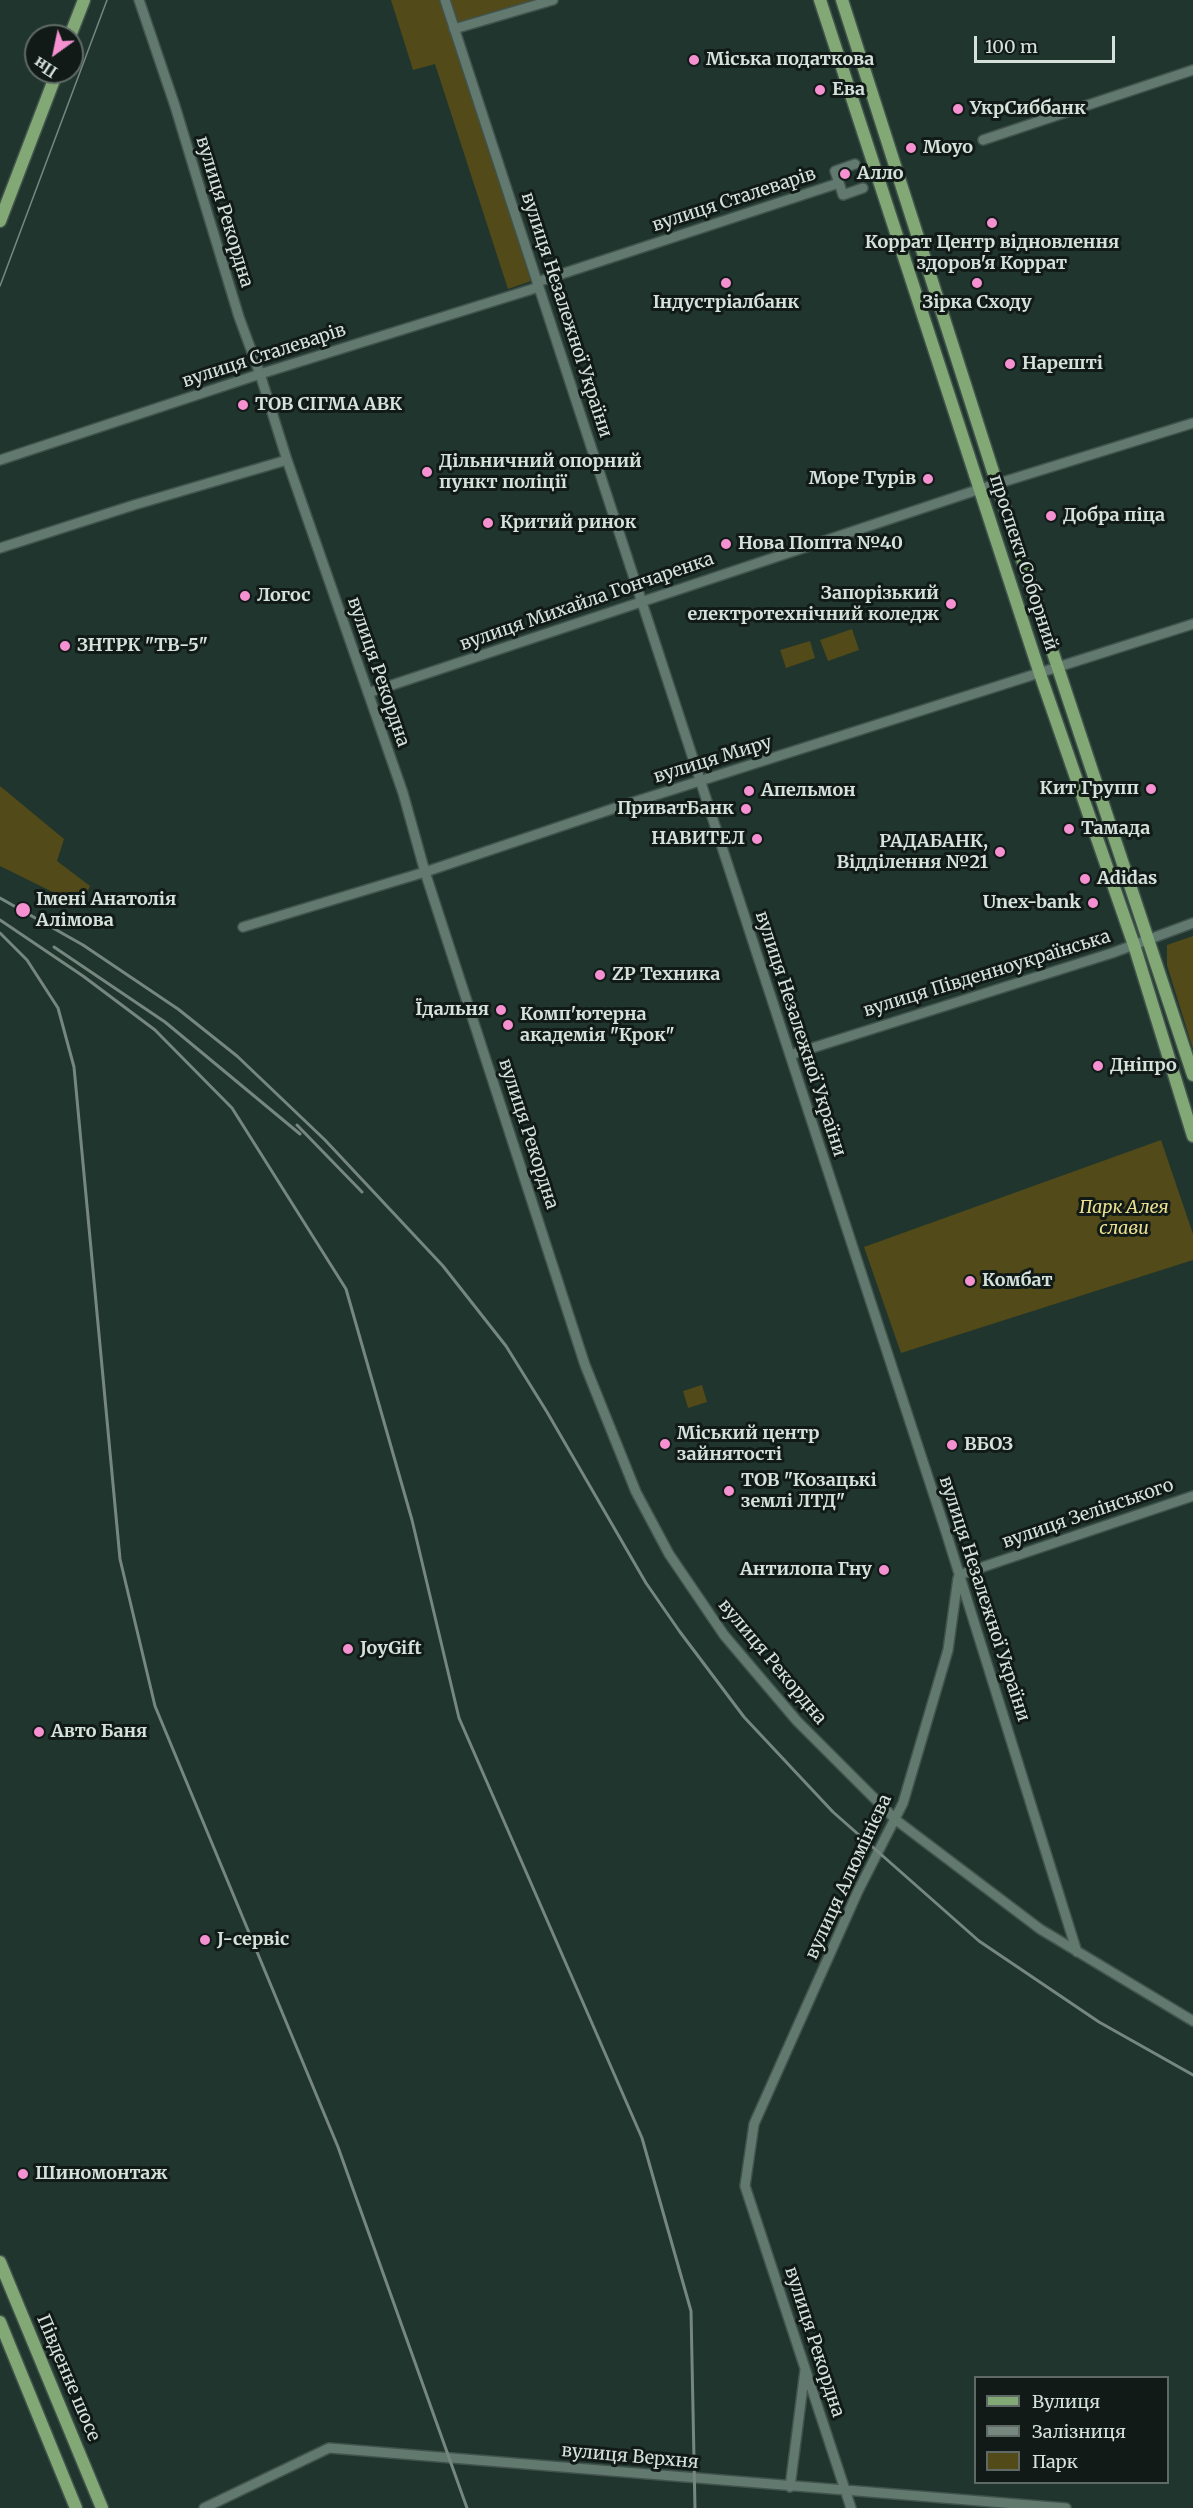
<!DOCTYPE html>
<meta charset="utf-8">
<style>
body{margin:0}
#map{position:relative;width:1193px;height:2508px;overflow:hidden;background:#20352d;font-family:Merriweather,serif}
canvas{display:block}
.legend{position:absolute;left:974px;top:2376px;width:195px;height:108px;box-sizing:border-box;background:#111a17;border:2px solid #5f6a66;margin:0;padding:8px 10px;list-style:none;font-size:18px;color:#d5e2dc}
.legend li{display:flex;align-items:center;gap:12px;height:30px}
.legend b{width:30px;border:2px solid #5f6a66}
.north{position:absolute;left:24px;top:24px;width:60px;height:60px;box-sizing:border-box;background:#111a17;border:2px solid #5f6a66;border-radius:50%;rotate:213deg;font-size:16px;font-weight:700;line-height:24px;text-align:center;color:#d5e2dc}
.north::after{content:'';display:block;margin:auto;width:21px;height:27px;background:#f590d1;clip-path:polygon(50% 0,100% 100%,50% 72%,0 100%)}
.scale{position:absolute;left:974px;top:36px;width:141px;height:27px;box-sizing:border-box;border:3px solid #d5e2dc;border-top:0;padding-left:8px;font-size:18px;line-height:21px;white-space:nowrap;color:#d5e2dc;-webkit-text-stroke:4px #111a17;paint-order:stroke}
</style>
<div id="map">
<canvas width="1193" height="2508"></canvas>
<ul class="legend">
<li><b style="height:8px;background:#81a875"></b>Вулиця</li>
<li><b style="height:8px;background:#768780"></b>Залізниця</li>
<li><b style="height:16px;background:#524a18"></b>Парк</li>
</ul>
<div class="north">Пн</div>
<div class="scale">100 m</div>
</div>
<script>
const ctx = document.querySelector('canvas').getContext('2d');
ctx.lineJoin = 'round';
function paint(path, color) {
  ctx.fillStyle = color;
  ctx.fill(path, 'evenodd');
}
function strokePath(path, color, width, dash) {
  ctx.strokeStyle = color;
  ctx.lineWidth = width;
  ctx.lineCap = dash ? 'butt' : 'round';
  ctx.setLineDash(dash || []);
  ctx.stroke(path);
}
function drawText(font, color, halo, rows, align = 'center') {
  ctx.font = font + ' Merriweather,serif';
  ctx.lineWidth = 6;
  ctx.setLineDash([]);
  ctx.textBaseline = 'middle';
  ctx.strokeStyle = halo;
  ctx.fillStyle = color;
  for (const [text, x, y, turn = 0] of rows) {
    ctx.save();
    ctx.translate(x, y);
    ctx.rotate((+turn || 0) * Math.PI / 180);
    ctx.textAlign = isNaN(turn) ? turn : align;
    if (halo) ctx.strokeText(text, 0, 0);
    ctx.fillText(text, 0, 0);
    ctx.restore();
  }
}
const green = new Path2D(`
 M391,0H440L531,281L508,289L435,64L413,70Z
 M445,0H553L454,29Z
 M852,629L859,650L828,661L820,640Z
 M810,641L815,658L786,668L780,650Z
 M0,786L64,839L57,861L90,886L81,906L0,866Z
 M1193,936V1049L1167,965V945Z
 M1161,1140L1193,1234V1260L901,1353L864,1247Z
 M702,1385L707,1402L688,1408L683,1391Z`);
const minor = new Path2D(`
 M139,0L175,106L239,317L260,374L287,460L403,793L425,872L585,1365L636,1492L669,1554L724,1635L797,1721L896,1820L1040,1929L1193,2021
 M445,0L946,1532L1077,1952
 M454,29L553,0
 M983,140L1193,70
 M855,164L835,171L843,195L863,188
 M537,282L839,183
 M0,460L260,374L539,287
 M0,548L134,505L287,460
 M368,693L980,489L1193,423
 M243,927L425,872L618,807L1193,624
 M790,1055L1112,953L1193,923
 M959,1575L1193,1496
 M790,2487L805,2370
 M204,2508L329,2448L1066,2508
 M851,2508L745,2186L754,2124L858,1891L903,1803L948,1650L958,1578`);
const major = new Path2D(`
 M820,0L1040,674L1134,945L1193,1136
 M842,0L997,484L1193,1075
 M70,36L84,0
 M0,221L57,72
 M0,2262L102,2508
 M0,2322L76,2508`);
const tram = new Path2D(`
 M0,286L107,0`);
const rail = new Path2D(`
 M0,898L83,945L178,1009L237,1056L325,1140L443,1266L506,1346L547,1412L646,1583L680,1632L744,1717L833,1812L979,1941L1099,2022L1193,2075
 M0,920L83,976L155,1030L232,1108L346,1289L412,1520L459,1718L642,2138L691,2311L695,2508
 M0,933L27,960L58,1008L74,1067L120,1559L155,1706L338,2147L467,2508
 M54,947L165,1022L300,1134
 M297,1125L362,1192`);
const markers = [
 [694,60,6,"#f590d1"],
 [820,90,6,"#f590d1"],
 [958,109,6,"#f590d1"],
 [911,148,6,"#f590d1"],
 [845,174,6,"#f590d1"],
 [992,223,6,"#f590d1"],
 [726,283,6,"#f590d1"],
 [977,283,6,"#f590d1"],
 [1010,364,6,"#f590d1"],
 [243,405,6,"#f590d1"],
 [427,472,6,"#f590d1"],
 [928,479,6,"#f590d1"],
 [1051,516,6,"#f590d1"],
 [488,523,6,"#f590d1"],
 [726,544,6,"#f590d1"],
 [245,596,6,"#f590d1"],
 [951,604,6,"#f590d1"],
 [65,646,6,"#f590d1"],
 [1151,789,6,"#f590d1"],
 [749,791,6,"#f590d1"],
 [746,809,6,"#f590d1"],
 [1069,829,6,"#f590d1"],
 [757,839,6,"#f590d1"],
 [1000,852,6,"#f590d1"],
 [1085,879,6,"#f590d1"],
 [1093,903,6,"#f590d1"],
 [23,910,8,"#f590d1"],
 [600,975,6,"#f590d1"],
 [501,1010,6,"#f590d1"],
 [508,1025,6,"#f590d1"],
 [1098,1066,6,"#f590d1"],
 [970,1281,6,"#f590d1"],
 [665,1444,6,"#f590d1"],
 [952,1445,6,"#f590d1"],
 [729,1491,6,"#f590d1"],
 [884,1570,6,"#f590d1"],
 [348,1649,6,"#f590d1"],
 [39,1732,6,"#f590d1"],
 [205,1940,6,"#f590d1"],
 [23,2174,6,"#f590d1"]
];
const poiNames = [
 ["Міська податкова",706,60],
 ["Ева",832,90],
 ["УкрСиббанк",970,109],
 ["Moyo",923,148],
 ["Алло",857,174],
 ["Коррат Центр відновлення",992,243,"center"],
 ["здоров'я Коррат",992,264,"center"],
 ["Індустріалбанк",726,303,"center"],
 ["Зірка Сходу",977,303,"center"],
 ["Нарешті",1022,364],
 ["ТОВ СІГМА АВК",255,405],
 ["Дільничний опорний",439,462],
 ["пункт поліції",439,483],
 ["Море Турiв",916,479,"right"],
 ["Добра піца",1063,516],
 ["Критий ринок",500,523],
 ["Нова Пошта №40",738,544],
 ["Запорізький",939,594,"right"],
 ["електротехнічний коледж",939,615,"right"],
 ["Логос",257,596],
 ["ЗНТРК \"ТВ-5\"",77,646],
 ["Кит Групп",1139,789,"right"],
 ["Апельмон",761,791],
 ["ПриватБанк",734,809,"right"],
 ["Тамада",1081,829],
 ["НАВИТЕЛ",745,839,"right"],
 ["РАДАБАНК,",988,842,"right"],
 ["Відділення №21",988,863,"right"],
 ["Adidas",1097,879],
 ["Імені Анатолія",36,900],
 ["Алімова",36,921],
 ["Unex-bank",1081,903,"right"],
 ["ZP Техника",612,975],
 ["Їдальня",489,1010,"right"],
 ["Комп'ютерна",520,1015],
 ["академія \"Крок\"",520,1036],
 ["Дніпро",1110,1066],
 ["Комбат",982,1281],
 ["Міський центр",677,1434],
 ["зайнятості",677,1455],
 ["ВБОЗ",964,1445],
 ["ТОВ \"Козацькі",741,1481],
 ["землі ЛТД\"",741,1502],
 ["Антилопа Гну",872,1570,"right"],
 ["JoyGift",360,1649],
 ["Авто Баня",51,1732],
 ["J-сервіс",217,1940],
 ["Шиномонтаж",35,2174]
];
const streetNames = [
 ["вулиця Сталеварів",734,200,-18],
 ["вулиця Рекордна",224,212,73],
 ["вулиця Незалежної України",566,315,72],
 ["вулиця Сталеварів",264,356,-18],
 ["проспект Соборний",1023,563,72],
 ["вулиця Михайла Гончаренка",587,602,-19],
 ["вулиця Рекордна",378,672,71],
 ["вулиця Миру",713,760,-17],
 ["вулиця Південноукраїнська",987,974,-17],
 ["вулиця Незалежної України",800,1034,72],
 ["вулиця Рекордна",528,1134,72],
 ["вулиця Зелінського",1088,1514,-19],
 ["вулиця Незалежної України",984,1599,72],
 ["вулиця Рекордна",772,1662,50],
 ["вулиця Алюмінієва",849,1877,-65],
 ["вулиця Рекордна",814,2342,72],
 ["Південне шосе",68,2378,67],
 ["вулиця Верхня",630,2457,5]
];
const parkNames = [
 ["Парк Алея",1124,1208],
 ["слави",1124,1229]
];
paint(green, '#524a18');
strokePath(minor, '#41534d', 12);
strokePath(major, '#41534d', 15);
strokePath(minor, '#627970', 9);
strokePath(major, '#81a875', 12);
strokePath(tram, '#768780', 1.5);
strokePath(rail, '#768780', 3);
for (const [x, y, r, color] of markers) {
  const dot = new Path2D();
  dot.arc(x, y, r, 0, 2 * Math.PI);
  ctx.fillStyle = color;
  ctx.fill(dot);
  strokePath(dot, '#111a17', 2);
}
drawText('bold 18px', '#d5e2dc', '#111a17', poiNames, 'left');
drawText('18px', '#d5e2dc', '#111a17', streetNames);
drawText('italic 18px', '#ebdf90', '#111a17', parkNames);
</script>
